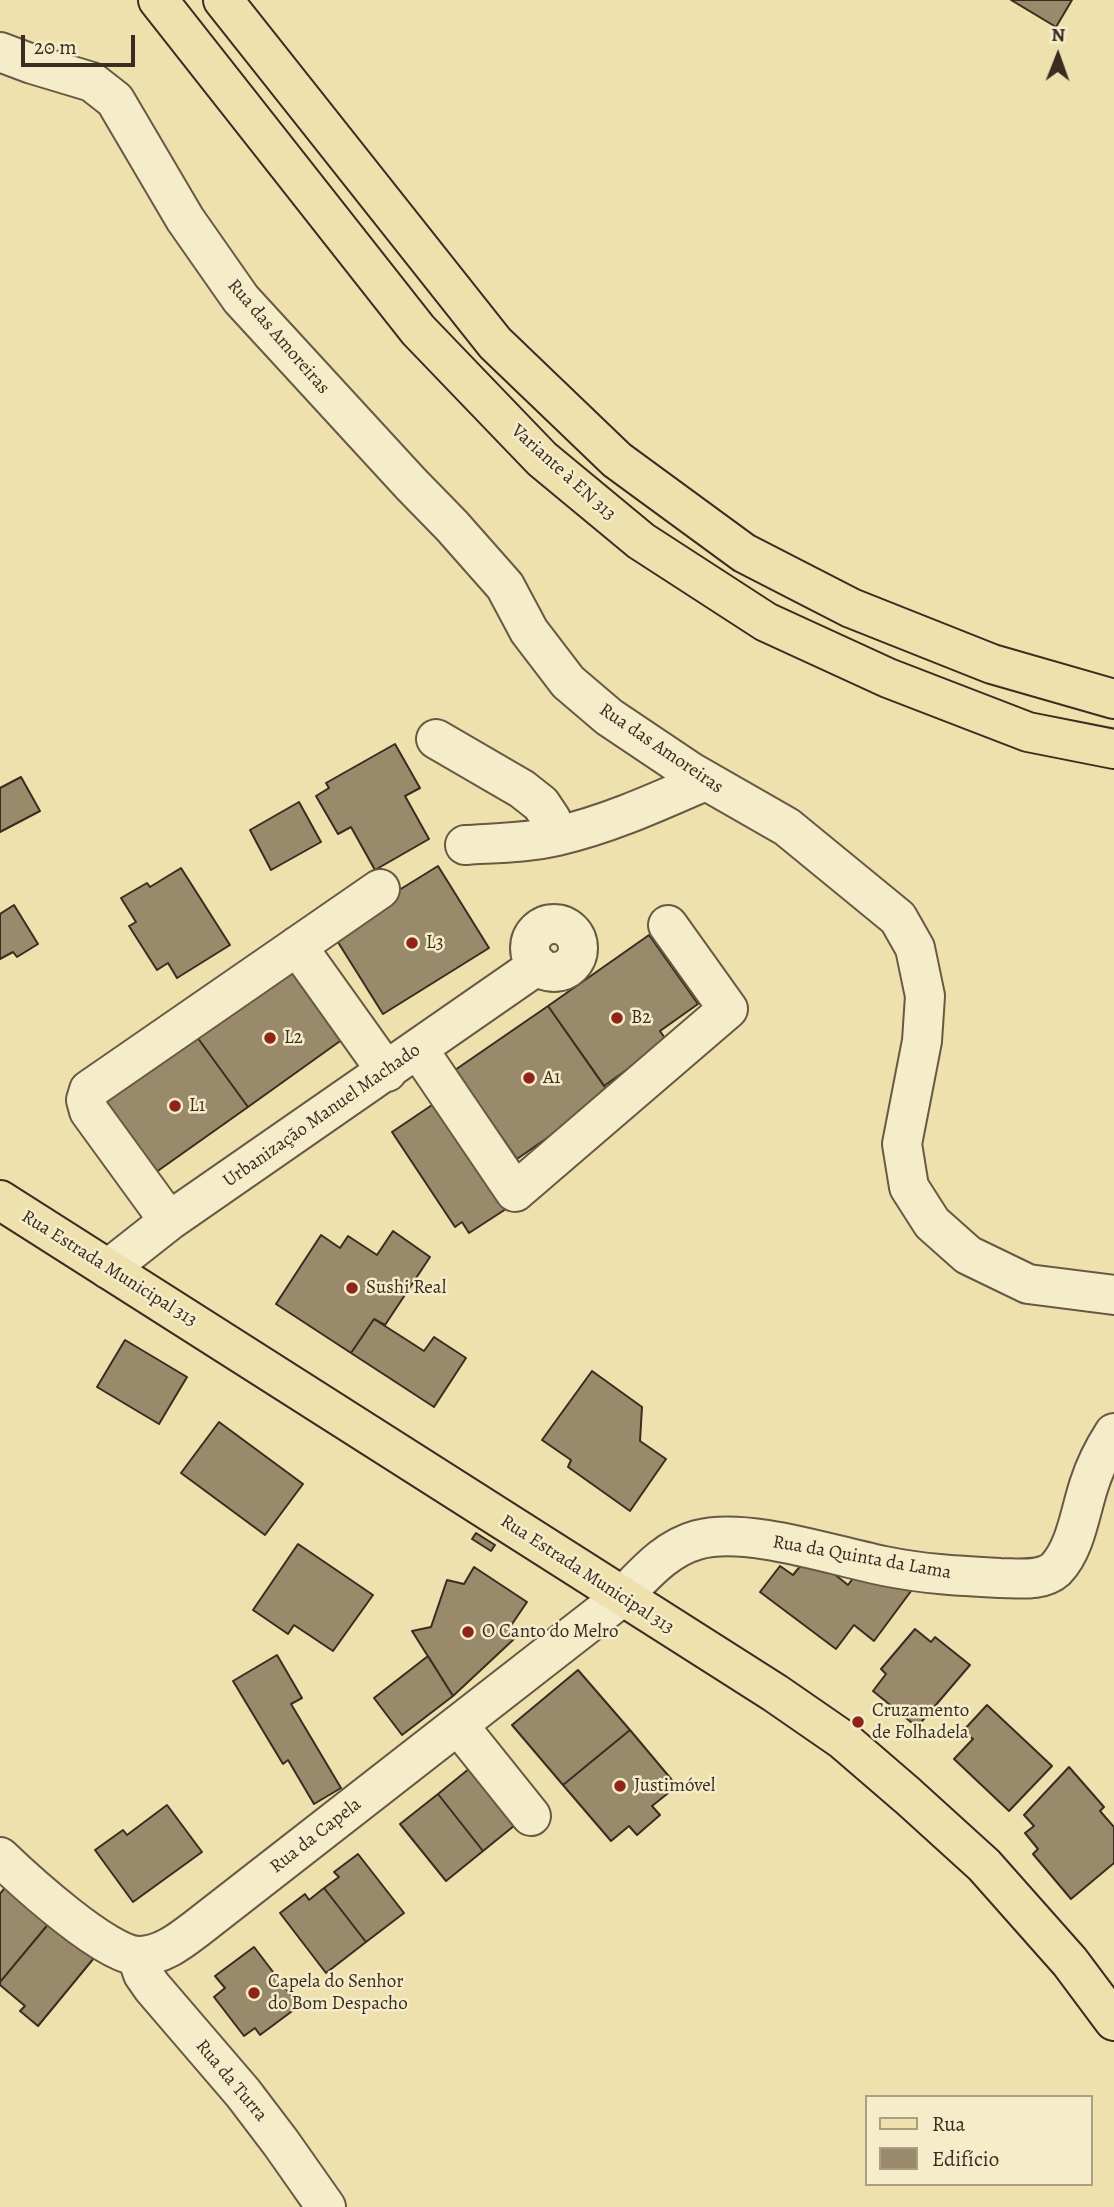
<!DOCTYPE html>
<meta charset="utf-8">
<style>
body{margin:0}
#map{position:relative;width:1114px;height:2207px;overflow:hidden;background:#efe1ad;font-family:Alegreya,serif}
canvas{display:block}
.legend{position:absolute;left:865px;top:2095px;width:228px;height:91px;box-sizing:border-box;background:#f5ecca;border:2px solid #aa9f86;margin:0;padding:9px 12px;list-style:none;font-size:21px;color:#3a2c21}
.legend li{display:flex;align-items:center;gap:14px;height:35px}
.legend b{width:35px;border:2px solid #aa9f86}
.north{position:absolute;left:1023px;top:21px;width:70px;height:70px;-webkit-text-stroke:5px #f5ecca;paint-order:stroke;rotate:1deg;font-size:19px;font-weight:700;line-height:28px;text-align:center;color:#3a2c21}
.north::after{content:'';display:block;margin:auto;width:24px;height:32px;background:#3a2c21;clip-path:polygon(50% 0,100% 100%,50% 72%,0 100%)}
.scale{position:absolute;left:21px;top:35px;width:114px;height:32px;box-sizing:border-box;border:4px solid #3a2c21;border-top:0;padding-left:9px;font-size:21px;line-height:24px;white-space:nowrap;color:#3a2c21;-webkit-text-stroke:5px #f5ecca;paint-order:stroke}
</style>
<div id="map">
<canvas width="1114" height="2207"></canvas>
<ul class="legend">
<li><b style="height:9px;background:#efe1ad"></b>Rua</li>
<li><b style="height:19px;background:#988a6a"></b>Edifício</li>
</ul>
<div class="north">N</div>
<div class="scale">20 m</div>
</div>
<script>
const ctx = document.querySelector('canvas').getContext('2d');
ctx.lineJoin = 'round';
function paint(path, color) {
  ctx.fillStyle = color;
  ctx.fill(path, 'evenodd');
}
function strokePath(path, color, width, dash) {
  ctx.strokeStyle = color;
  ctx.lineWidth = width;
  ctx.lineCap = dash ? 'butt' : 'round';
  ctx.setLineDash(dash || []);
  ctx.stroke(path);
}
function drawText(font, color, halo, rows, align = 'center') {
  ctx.font = font + ' Alegreya,serif';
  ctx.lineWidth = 5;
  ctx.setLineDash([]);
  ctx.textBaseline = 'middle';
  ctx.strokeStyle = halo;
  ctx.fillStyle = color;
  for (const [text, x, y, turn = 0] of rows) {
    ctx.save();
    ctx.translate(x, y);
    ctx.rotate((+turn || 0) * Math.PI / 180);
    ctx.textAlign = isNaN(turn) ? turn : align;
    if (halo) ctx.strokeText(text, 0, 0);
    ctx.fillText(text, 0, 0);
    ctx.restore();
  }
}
const building = new Path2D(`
 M1011,0H1072L1056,27Z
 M395,744L420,788L405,796L429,839L375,870L351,827L338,834L316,796L329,788L326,783Z
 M21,777L40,811L0,832V788Z
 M299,802L321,842L271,870L250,830Z
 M438,866L489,948L383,1014L336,939L349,921Z
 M181,868L230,945L177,978L168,963L157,970L129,926L136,922L121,898L147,883L150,887Z
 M14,905L38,944L17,957L13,952L0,959V914Z
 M649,935L698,1004L660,1031L667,1041L604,1086L548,1006Z
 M292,969L343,1039L248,1107L197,1037Z
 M548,1006L610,1094L517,1159L455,1070Z
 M197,1037L248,1107L152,1175L102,1105L117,1094L113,1088Z
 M435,1103L506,1209L469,1233L462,1222L455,1227L392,1132Z
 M393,1231L430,1257L385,1325L374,1319L351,1353L276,1304L321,1235L340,1248L348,1236L377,1255Z
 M374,1319L424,1351L434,1337L466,1358L434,1407L351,1353Z
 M125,1340L187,1377L159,1424L97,1387Z
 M592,1371L642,1407L640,1441L666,1459L630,1511L568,1467L571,1460L542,1440Z
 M219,1422L303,1484L265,1535L181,1473Z
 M476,1533L495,1545L491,1551L472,1539Z
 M298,1544L373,1595L333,1651L294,1625L288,1634L253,1610Z
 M802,1564L828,1569L848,1585L857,1573L917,1583L874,1641L854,1625L836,1649L760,1592L780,1566L793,1575Z
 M474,1567L527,1602L508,1630L514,1639L453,1696L412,1631L431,1627L447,1580L464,1584Z
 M915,1629L931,1642L935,1637L970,1665L917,1727L873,1691L886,1674L881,1669Z
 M277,1655L302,1698L291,1704L341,1788L314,1804L288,1760L283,1764L233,1681Z
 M428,1656L453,1696L402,1735L374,1698Z
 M578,1670L630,1730L563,1785L512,1725Z
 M987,1705L1052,1766L1009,1811L954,1759L973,1739L963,1731Z
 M630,1730L677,1786L652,1806L660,1815L637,1835L629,1826L611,1841L563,1785Z
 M475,1764L520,1821L483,1851L438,1794Z
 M1069,1767L1104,1807L1100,1811L1114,1827V1863L1071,1899L1033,1854L1038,1849L1025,1833L1034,1826L1024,1815Z
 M438,1794L483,1851L446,1881L400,1824Z
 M167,1805L202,1852L133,1902L95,1850L123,1830L127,1835Z
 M358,1854L404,1913L366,1942L324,1888L339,1877L334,1872Z
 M6,1886L50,1922L0,1982V1894Z
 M324,1888L366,1942L326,1973L280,1913L305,1894L309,1900Z
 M50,1922L94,1958L38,2026L20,2011L25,2006L0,1985V1982Z
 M254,1947L299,2006L260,2035L255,2028L244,2036L214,1997L225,1988L215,1976Z`);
const minor = new Path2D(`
 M0,52L32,64L92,82L115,100L185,219L241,299L411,484L452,526L505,586L529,631L568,682L609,717L691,772L787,827L898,918L915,948L925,996L922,1041L902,1144L909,1187L932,1223L968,1255L1028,1284L1114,1295
 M436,739L522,789L541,804L551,819L556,836
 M465,845C496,843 527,843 557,836C609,824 657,802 705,781
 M530 948a24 24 0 1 1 48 0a24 24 0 1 1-48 0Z
 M297,946L387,1072
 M418,1049L515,1192L728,1009L668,925
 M169,1221L89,1111L86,1100L89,1090L380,889
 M108,1269L169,1221L538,965
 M458,1725L531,1816
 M0,1857C25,1881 107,1956 139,1956C161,1956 179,1942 196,1929L622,1597C645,1574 665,1549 697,1540C746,1526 834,1556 884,1566C923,1574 961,1576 1000,1578C1018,1578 1042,1582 1056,1569C1076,1548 1080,1512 1089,1485C1095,1466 1103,1450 1114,1433
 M137,1957L143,1974L152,1987L243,2093L281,2143L326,2207`);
const major = new Path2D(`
 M158,0L418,330L542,459L641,541L766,622L888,678L1028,732L1114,749
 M223,0L495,343L617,460L744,553L851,608L992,664L1114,699
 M0,1200L775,1693L843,1740L908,1796L984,1865L1070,1962L1114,2021`);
const markers = [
 [412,943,7,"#8f2418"],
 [617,1018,7,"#8f2418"],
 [270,1038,7,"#8f2418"],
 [529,1078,7,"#8f2418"],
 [175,1106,7,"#8f2418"],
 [352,1288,7,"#8f2418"],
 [468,1632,7,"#8f2418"],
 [858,1722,7,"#8f2418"],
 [620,1786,7,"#8f2418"],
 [254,1993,7,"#8f2418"]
];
const streetNames = [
 ["Rua das Amoreiras",278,337,49],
 ["Variante à EN 313",563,473,42],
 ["Rua das Amoreiras",661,749,34],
 ["Urbanização Manuel Machado",322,1116,-35],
 ["Rua Estrada Municipal 313",109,1269,32],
 ["Rua da Quinta da Lama",862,1558,10],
 ["Rua Estrada Municipal 313",587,1575,33],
 ["Rua da Capela",316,1836,-38],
 ["Rua da Turra",231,2081,50]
];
const poiNames = [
 ["L3",426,943],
 ["B2",631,1018],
 ["L2",284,1038],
 ["A1",543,1078],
 ["L1",189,1106],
 ["Sushi Real",366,1288],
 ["O Canto do Melro",482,1632],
 ["Cruzamento",872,1711],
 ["de Folhadela",872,1733],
 ["Justimóvel",634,1786],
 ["Capela do Senhor",268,1982],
 ["do Bom Despacho",268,2004]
];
paint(building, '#988a6a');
strokePath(building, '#3a2c21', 2);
strokePath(minor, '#675944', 42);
strokePath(major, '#3a2c21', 42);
strokePath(minor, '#f5ecca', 38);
strokePath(major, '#efe1ad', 38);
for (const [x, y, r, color] of markers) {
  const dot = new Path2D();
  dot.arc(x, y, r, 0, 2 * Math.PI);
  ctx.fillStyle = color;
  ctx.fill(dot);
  strokePath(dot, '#f5ecca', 2.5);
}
drawText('19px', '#3a2c21', '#f5ecca', streetNames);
drawText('19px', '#3a2c21', '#f5ecca', poiNames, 'left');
</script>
